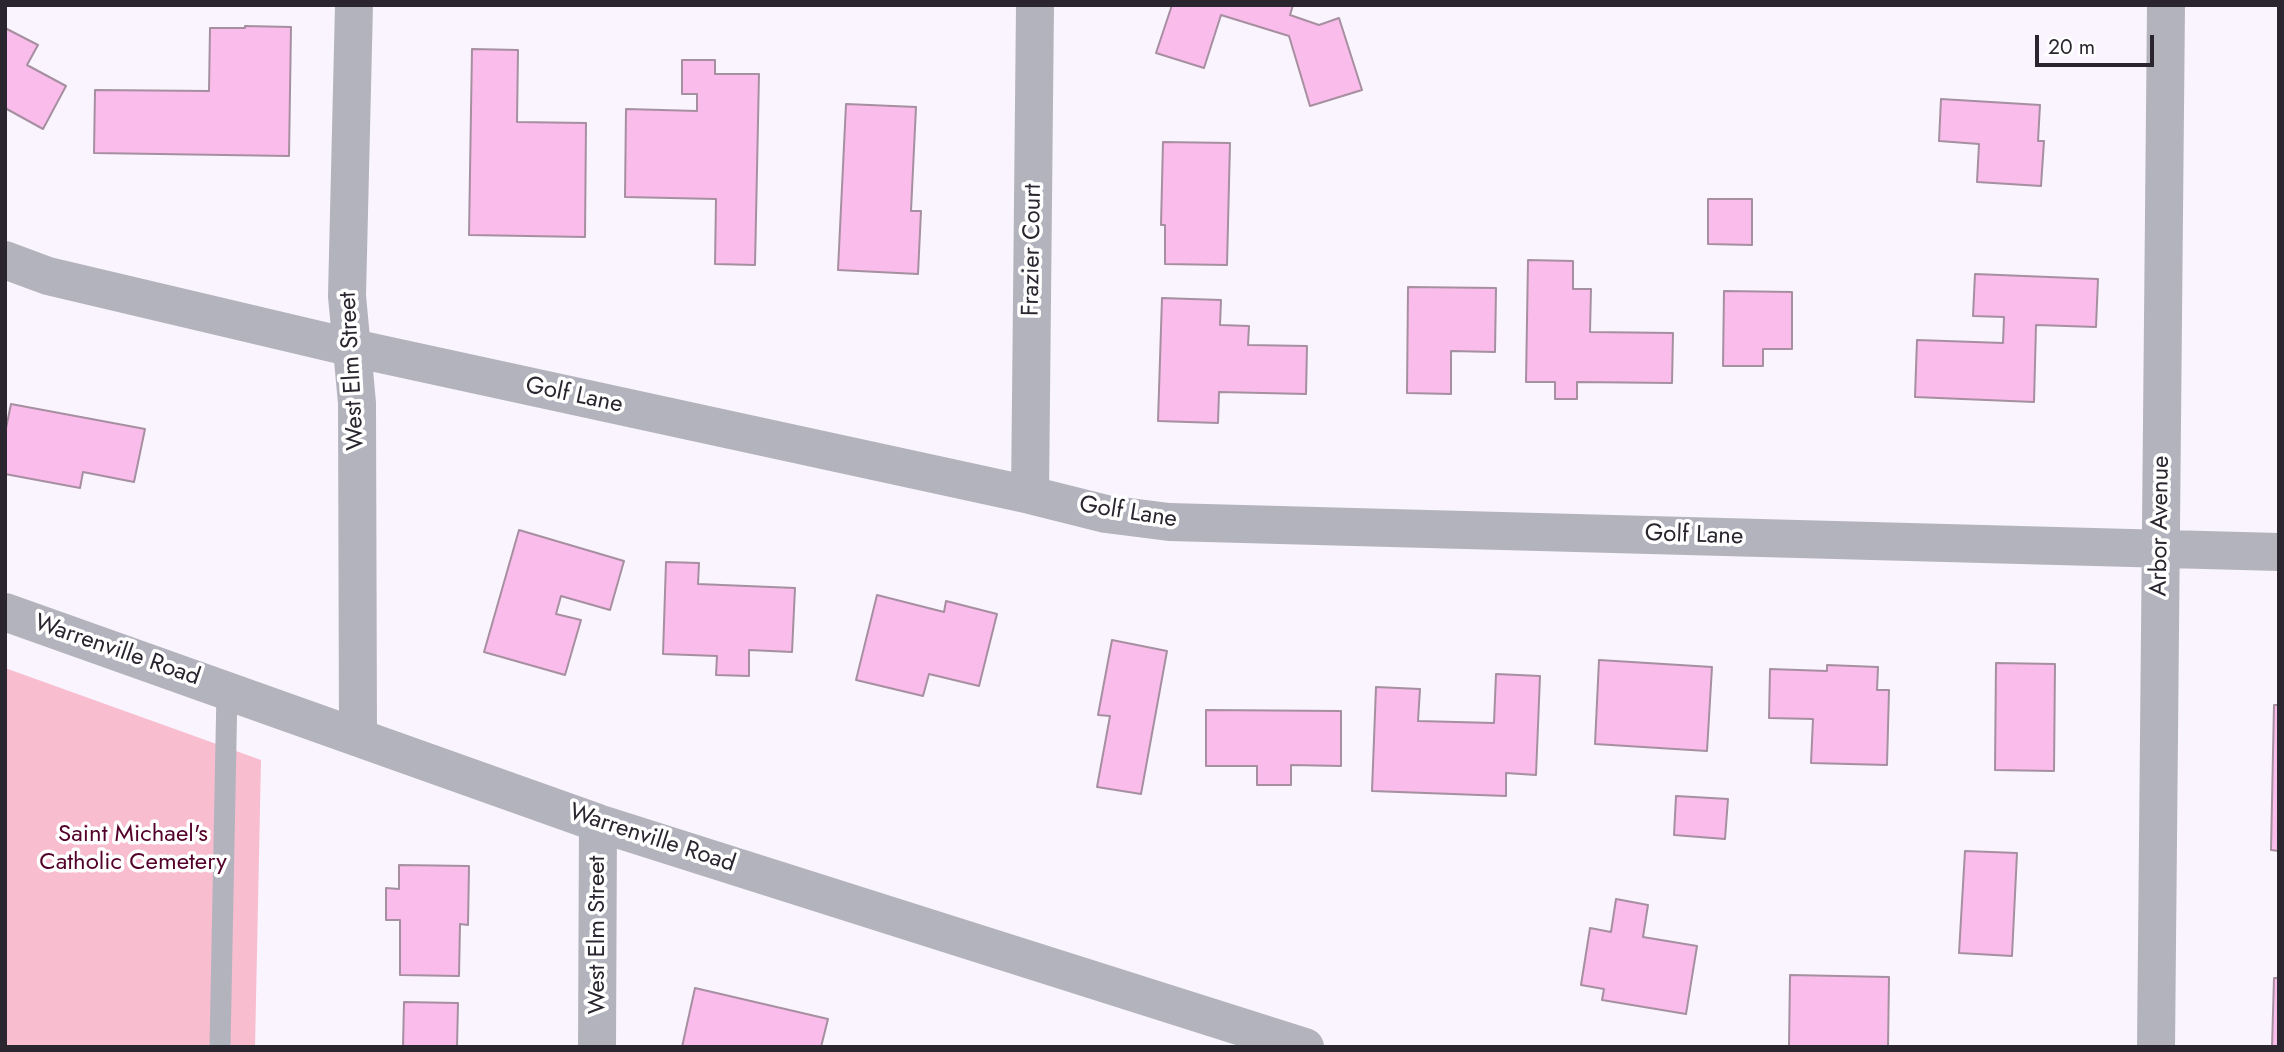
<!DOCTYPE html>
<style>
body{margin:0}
#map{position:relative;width:2284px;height:1052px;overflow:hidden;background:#faf4fe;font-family:Jost,sans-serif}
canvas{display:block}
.frame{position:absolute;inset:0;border:7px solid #2a252e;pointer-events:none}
.scale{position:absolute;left:2035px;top:35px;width:119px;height:32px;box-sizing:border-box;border:4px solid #2a252e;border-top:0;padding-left:9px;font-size:21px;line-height:24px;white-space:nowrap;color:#2a252e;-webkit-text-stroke:5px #fff;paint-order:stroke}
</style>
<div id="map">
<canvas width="2284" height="1052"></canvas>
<div class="frame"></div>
<div class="scale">20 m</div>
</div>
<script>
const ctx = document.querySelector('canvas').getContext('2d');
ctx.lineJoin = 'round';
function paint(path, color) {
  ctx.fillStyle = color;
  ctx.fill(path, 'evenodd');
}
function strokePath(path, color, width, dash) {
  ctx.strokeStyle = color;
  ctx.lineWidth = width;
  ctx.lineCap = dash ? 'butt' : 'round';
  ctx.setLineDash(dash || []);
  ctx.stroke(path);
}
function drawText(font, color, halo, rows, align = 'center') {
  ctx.font = font + ' Jost,sans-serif';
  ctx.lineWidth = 7;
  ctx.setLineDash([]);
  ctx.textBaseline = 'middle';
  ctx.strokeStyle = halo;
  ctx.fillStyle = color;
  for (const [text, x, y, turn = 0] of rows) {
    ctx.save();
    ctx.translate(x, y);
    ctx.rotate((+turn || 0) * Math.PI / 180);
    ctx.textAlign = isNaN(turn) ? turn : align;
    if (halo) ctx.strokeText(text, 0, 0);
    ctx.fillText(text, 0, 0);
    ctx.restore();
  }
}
const green = new Path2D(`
 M5,668L261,760L255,1047H5Z`);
const building = new Path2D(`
 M1172,5H1293L1290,15L1319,25L1339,18L1362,90L1310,106L1289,36L1221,15L1204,68L1156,53Z
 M245,26L291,27L289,156L94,153L95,90L209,91L210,28H245Z
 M5,28L38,45L27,65L66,86L43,129L5,108Z
 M472,49L518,50L517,122L586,123L585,237L469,235Z
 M682,60H715V74H759L755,265L715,264L716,199L625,197L626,109L697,111V94H682Z
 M1941,99L2040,105L2038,141H2044L2041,186L1977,182L1979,144L1939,141Z
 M846,104L916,107L911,211H921L918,274L838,270Z
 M1163,142L1230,143L1227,265L1165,264V225H1161Z
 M1708,199H1752V245L1708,244Z
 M1528,260L1573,261V289H1591L1590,332L1673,333L1672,383L1577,382V399H1555V382H1526Z
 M1975,274L2098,279L2096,327L2036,325L2034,402L1915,397L1917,340L2003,343L2004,317L1973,316Z
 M1408,287L1496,288L1495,352L1451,351V394L1407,393Z
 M1724,291L1792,292V349H1763V366H1723Z
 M1162,298L1221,300L1220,325L1249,326L1248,345L1307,346L1306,394L1219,392L1218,423L1158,421Z
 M11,404L145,429L134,482L83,472L80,488L5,474V433Z
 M519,530L624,561L610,610L561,596L556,614L581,620L565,675L484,652Z
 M666,562L699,563L698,584L795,588L792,652L749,650V676L716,675L717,656L663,654Z
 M877,595L944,612L946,601L997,614L979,686L929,674L923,696L856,680Z
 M1112,640L1167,651L1141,794L1097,787L1110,716L1098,715Z
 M1599,660L1712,667L1707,751L1595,744Z
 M1996,663L2055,664L2054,771L1995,770Z
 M1827,665L1878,667L1877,690H1889L1887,765L1811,763L1813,719L1769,718L1770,669L1827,671Z
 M1496,674L1540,676L1536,775L1506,773V796L1372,791L1376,687L1420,689L1418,721L1494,723Z
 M2274,705H2279V851L2271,850Z
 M1206,710L1341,711V766L1291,765V785H1257V766H1206Z
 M1676,796L1728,799L1725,839L1674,835Z
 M1965,851L2017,853L2012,956L1959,953Z
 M399,865L469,866L468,925L460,924L459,976L400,975V920H386V888L399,889Z
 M1616,899L1648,905L1643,937L1697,946L1686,1014L1602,1000L1604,989L1581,985L1590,928L1611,932Z
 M1790,975L1889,977L1888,1047H1789Z
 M2274,978H2279V1047H2272Z
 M695,988L828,1019L821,1047H682Z
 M404,1002L458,1003L457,1047H403Z`);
const service = new Path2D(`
 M220,1047L227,691`);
const minor = new Path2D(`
 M354,5L347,296L357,403L358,737
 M5,260L48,276L353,348L1030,495L1106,514L1169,522L2279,552
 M1030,495L1035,5
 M5,612L598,823L1305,1047
 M597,1047L598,823
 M2156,1047L2166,5`);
const streetNames = [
 ["Frazier Court",1033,250,-89],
 ["West Elm Street",353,371,-93],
 ["Golf Lane",574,396,12],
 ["Golf Lane",1128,513,9],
 ["Arbor Avenue",2161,526,-89],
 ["Golf Lane",1694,536,2],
 ["Warrenville Road",117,651,19],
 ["Warrenville Road",652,839,18],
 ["West Elm Street",598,935,-90]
];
const parkNames = [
 ["Saint Michael's",133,835],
 ["Catholic Cemetery",133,863]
];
paint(green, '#f8bdcf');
paint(building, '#fabceb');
strokePath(building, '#a68fa0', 2);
strokePath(service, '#b3b3be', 21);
strokePath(minor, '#b3b3be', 38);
drawText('24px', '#2a252e', '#fff', streetNames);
drawText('24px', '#53002a', '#fff', parkNames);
</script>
